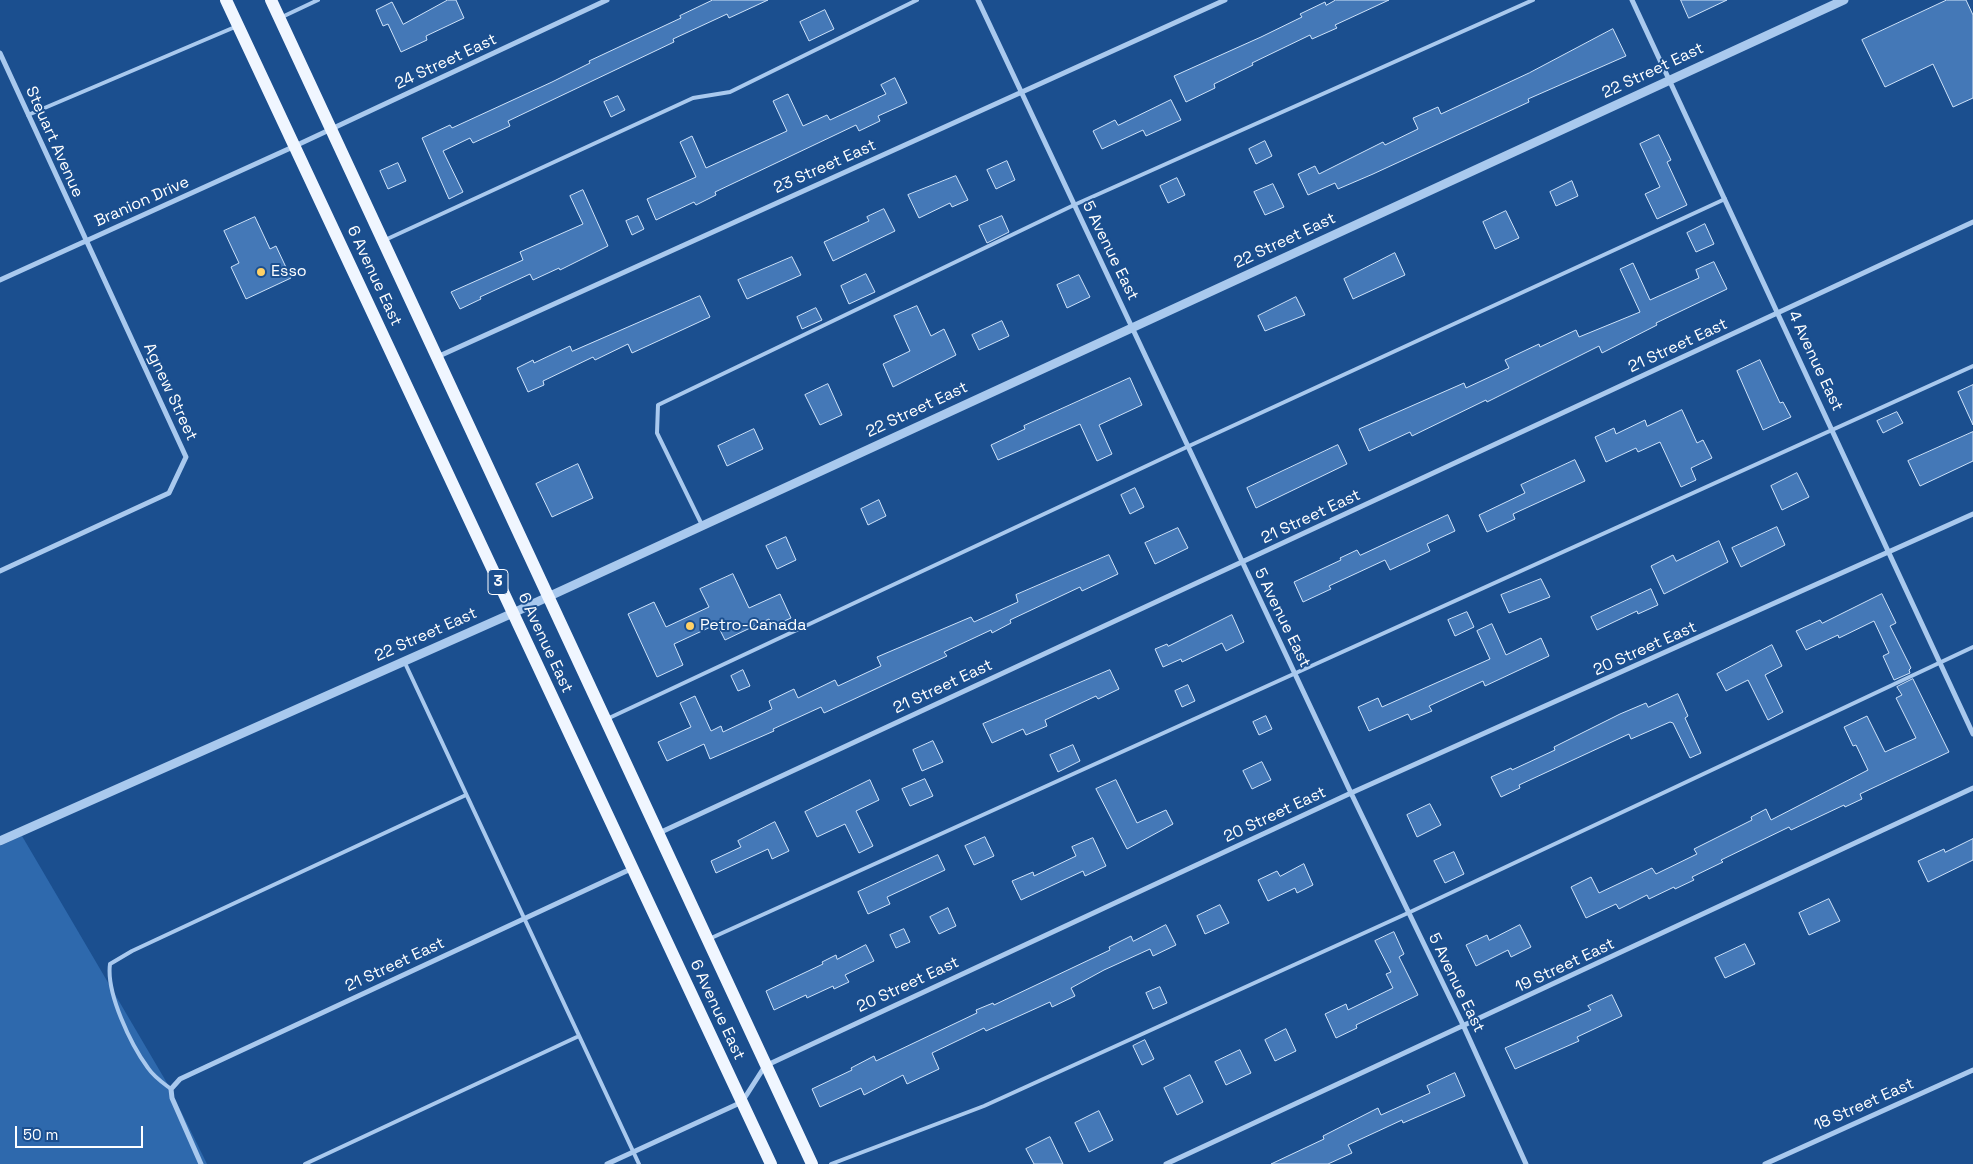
<!DOCTYPE html>
<style>
body{margin:0}
#map{position:relative;width:1973px;height:1164px;overflow:hidden;background:#1b4f8f;font-family:"Space Grotesk",sans-serif}
canvas{display:block}
.scale{position:absolute;left:15px;top:1126px;width:128px;height:22px;box-sizing:border-box;border:2px solid #fff;border-top:0;padding-left:6px;font-size:15px;line-height:18px;white-space:nowrap;color:#fff;-webkit-text-stroke:4px #1b4f8f;paint-order:stroke}
</style>
<div id="map">
<canvas width="1973" height="1164"></canvas>
<div class="scale">50 m</div>
</div>
<script>
const ctx = document.querySelector('canvas').getContext('2d');
ctx.lineJoin = 'round';
function paint(path, color) {
  ctx.fillStyle = color;
  ctx.fill(path, 'evenodd');
}
function strokePath(path, color, width, dash) {
  ctx.strokeStyle = color;
  ctx.lineWidth = width;
  ctx.lineCap = dash ? 'butt' : 'round';
  ctx.setLineDash(dash || []);
  ctx.stroke(path);
}
function drawText(font, color, halo, rows, align = 'center') {
  ctx.font = font + ' "Space Grotesk",sans-serif';
  ctx.lineWidth = 4;
  ctx.setLineDash([]);
  ctx.textBaseline = 'middle';
  ctx.strokeStyle = halo;
  ctx.fillStyle = color;
  for (const [text, x, y, turn = 0] of rows) {
    ctx.save();
    ctx.translate(x, y);
    ctx.rotate((+turn || 0) * Math.PI / 180);
    ctx.textAlign = isNaN(turn) ? turn : align;
    if (halo) ctx.strokeText(text, 0, 0);
    ctx.fillText(text, 0, 0);
    ctx.restore();
  }
}
const green = new Path2D(`
 M22,836L167,1083L207,1164H0V846Z`);
const building = new Path2D(`
 M448,0H456L464,18L426,36L427,40L401,52L388,24L383,26L376,10L392,2L403,24Z
 M713,0H768L729,18L727,14L673,39L674,42L508,121L510,126L473,143L470,138L443,151L463,192L449,199L422,138L450,125L452,128L552,82L590,63L589,61L681,18L680,16Z
 M1336,0H1389L1335,25L1337,28L1312,39L1310,35L1252,63L1253,65L1214,84L1215,88L1186,102L1174,76L1261,37L1302,17L1300,14L1325,2L1326,5Z
 M1681,0H1727L1689,18Z
 M1947,0H1966L1973,15V98L1953,107L1933,64L1885,87L1862,40Z
 M825,10L834,29L809,41L800,22Z
 M1613,29L1626,56L1528,99L1529,102L1373,174L1338,189L1335,183L1308,195L1298,174L1315,166L1319,174L1383,142L1385,145L1418,129L1413,118L1438,107L1441,114L1529,73Z
 M895,78L907,103L878,116L880,121L859,131L856,125L715,192L716,195L696,205L694,202L656,220L647,199L696,177L680,142L692,136L706,168L787,131L773,101L788,94L803,126L827,115L830,120L886,94L881,85Z
 M618,96L625,110L611,117L604,102Z
 M1171,100L1181,120L1146,136L1143,130L1102,149L1093,131L1115,120L1118,125Z
 M1659,135L1671,160L1667,162L1687,205L1657,219L1645,194L1660,187L1640,144Z
 M1265,141L1272,156L1256,164L1249,149Z
 M1007,161L1015,180L996,189L987,170Z
 M398,163L406,181L388,189L380,171Z
 M956,176L968,200L952,207L950,203L919,218L908,195Z
 M1177,178L1185,195L1168,203L1160,186Z
 M1572,181L1578,196L1556,206L1550,192Z
 M1273,184L1284,207L1265,215L1254,192Z
 M583,190L608,246L560,270L559,268L533,280L530,274L480,297L481,299L460,309L451,292L523,260L520,252L583,224L570,196Z
 M884,209L895,231L833,261L824,242L869,221L867,217Z
 M1506,211L1519,238L1495,249L1483,222Z
 M638,216L644,229L632,235L626,221Z
 M1002,216L1009,232L987,243L979,226Z
 M255,217L270,249L276,246L291,278L246,299L231,267L239,263L224,231Z
 M1705,224L1714,244L1696,252L1687,233Z
 M1395,253L1405,275L1353,299L1344,279Z
 M792,257L801,275L747,299L738,280Z
 M1714,262L1727,289L1656,323L1657,325L1602,353L1599,346L1487,402L1486,400L1412,436L1410,432L1369,451L1359,429L1464,383L1466,388L1509,368L1505,360L1539,344L1540,347L1576,330L1579,337L1640,312L1620,269L1633,263L1650,300L1699,278L1696,270Z
 M866,274L875,292L849,304L841,286Z
 M1079,275L1090,297L1067,308L1057,285Z
 M700,296L710,317L632,353L628,344L595,360L593,357L543,381L544,385L528,392L517,368L533,360L534,363L570,346L572,351Z
 M1296,297L1305,315L1265,331L1258,316Z
 M917,306L931,336L944,329L956,355L893,387L883,364L910,351L894,316Z
 M816,308L822,320L802,329L797,317Z
 M1002,321L1009,336L979,350L972,335Z
 M1760,360L1780,403L1783,402L1791,417L1763,430L1737,371Z
 M1130,378L1142,405L1099,425L1112,454L1097,461L1080,424L998,460L991,445L1025,429L1024,426Z
 M828,384L842,415L820,425L805,395Z
 M1973,385V425L1958,392Z
 M1682,410L1697,443L1703,440L1712,458L1691,468L1696,480L1681,487L1660,442L1638,452L1636,448L1606,462L1595,437L1614,428L1616,434L1645,420L1647,426Z
 M1897,412L1903,423L1883,433L1877,421Z
 M754,429L763,449L727,466L718,446Z
 M1973,432V461L1920,486L1908,461Z
 M1338,445L1347,464L1256,508L1247,488Z
 M1575,460L1585,481L1513,514L1515,519L1487,532L1479,515L1525,493L1521,485Z
 M578,464L593,498L552,517L536,484Z
 M1797,473L1809,497L1782,510L1771,486Z
 M1135,488L1144,507L1130,514L1121,495Z
 M879,500L886,516L868,525L861,509Z
 M1448,515L1455,531L1427,544L1430,551L1390,570L1385,560L1329,586L1331,589L1303,602L1294,582L1341,560L1340,558L1357,550L1360,555Z
 M1777,527L1785,545L1741,567L1732,548Z
 M1178,528L1188,548L1155,564L1145,543Z
 M786,537L796,560L777,569L766,546Z
 M1719,541L1728,562L1664,594L1651,566L1673,555L1676,561Z
 M1109,555L1118,574L1082,591L1080,587L1010,620L1011,623L992,633L991,630L944,652L947,656L824,713L821,707L773,729L774,731L710,759L704,744L667,761L658,742L691,727L680,703L695,696L711,731L721,726L723,732L772,709L769,701L794,689L798,698L835,680L838,686L881,666L877,657L971,617L974,622L1018,602L1016,595Z
 M733,574L749,608L780,594L791,618L773,626L769,619L725,640L717,624L674,644L683,665L657,677L628,614L654,602L666,627L709,607L700,589Z
 M1541,579L1550,597L1509,613L1501,595Z
 M1651,589L1658,605L1638,614L1637,611L1597,630L1591,617Z
 M1882,594L1896,623L1890,626L1911,668L1909,670L1910,673L1894,680L1883,656L1889,653L1874,621L1839,638L1838,635L1806,650L1796,631L1820,620L1822,623Z
 M1467,612L1474,627L1455,636L1448,620Z
 M1232,615L1244,642L1226,651L1222,643L1182,662L1181,659L1163,667L1155,649L1167,644L1168,646Z
 M1492,624L1506,655L1541,638L1549,656L1485,686L1483,681L1429,706L1432,711L1411,720L1408,714L1369,731L1358,707L1378,698L1382,707L1490,659L1477,631Z
 M1772,645L1782,666L1765,675L1783,712L1768,720L1748,680L1726,691L1717,674Z
 M743,670L750,686L738,691L731,676Z
 M1110,670L1119,689L1098,699L1096,696L1045,720L1047,726L1026,735L1023,729L992,743L983,724Z
 M1913,679L1949,752L1860,794L1862,799L1845,807L1844,805L1791,830L1789,827L1721,860L1723,862L1692,877L1694,880L1675,889L1674,887L1649,899L1647,895L1619,909L1616,904L1586,918L1571,887L1591,877L1599,893L1652,868L1656,874L1697,854L1694,849L1752,820L1751,817L1766,809L1771,820L1868,770L1856,745L1853,746L1844,727L1867,716L1885,752L1916,738L1896,698L1902,695L1897,687Z
 M1188,685L1195,701L1182,707L1175,691Z
 M1678,694L1688,716L1685,718L1701,753L1690,758L1673,723L1670,722L1631,739L1629,734L1519,785L1520,788L1501,797L1491,777L1511,768L1512,770L1555,750L1554,747L1620,714L1646,703L1648,707Z
 M1266,716L1272,729L1259,735L1253,722Z
 M933,741L943,762L922,771L913,750Z
 M1073,745L1080,761L1058,772L1050,755Z
 M1262,762L1271,780L1252,789L1243,771Z
 M925,779L933,796L910,806L902,789Z
 M870,780L879,800L856,811L873,846L859,853L845,824L817,837L805,812Z
 M1116,780L1137,823L1166,810L1173,824L1127,849L1096,789Z
 M1430,804L1441,825L1417,837L1407,815Z
 M775,822L789,851L772,859L768,849L716,873L711,861L741,847L738,841Z
 M985,837L994,856L974,865L965,846Z
 M1093,838L1106,866L1085,876L1083,871L1021,900L1012,881L1033,872L1034,876L1076,856L1072,847Z
 M1973,839V860L1928,882L1918,861L1944,849L1945,852Z
 M1454,852L1464,874L1445,883L1434,861Z
 M938,855L945,870L887,897L890,904L868,914L858,892Z
 M1304,864L1313,885L1297,893L1295,888L1268,901L1258,880L1277,871L1280,876Z
 M1829,899L1840,921L1809,935L1799,913Z
 M1220,905L1229,923L1205,934L1197,916Z
 M948,908L956,926L939,934L930,917Z
 M1166,925L1176,945L1153,956L1150,949L1104,970L1071,988L1075,996L1052,1007L1050,1002L986,1031L984,1028L932,1053L939,1069L907,1084L903,1075L864,1095L861,1088L820,1107L812,1089L852,1070L851,1068L874,1056L876,1061L977,1013L976,1010L993,1003L994,1005L1110,950L1109,947L1131,936L1133,941Z
 M1520,925L1531,947L1511,957L1508,950L1476,966L1466,945L1487,935L1489,940Z
 M904,929L910,942L896,948L890,935Z
 M1394,932L1404,954L1399,957L1418,995L1356,1025L1357,1028L1336,1038L1325,1014L1346,1004L1348,1010L1393,988L1386,974L1391,972L1375,941Z
 M1745,944L1755,964L1725,978L1715,958Z
 M866,945L874,961L845,975L849,982L834,989L833,986L807,998L806,995L774,1010L766,991L823,964L822,962L836,955L837,959Z
 M1160,987L1167,1003L1153,1009L1146,993Z
 M1612,995L1622,1016L1577,1037L1579,1041L1515,1069L1505,1048L1591,1010L1588,1006Z
 M1286,1029L1296,1051L1275,1061L1265,1040Z
 M1145,1040L1154,1059L1142,1065L1133,1046Z
 M1240,1050L1251,1073L1226,1085L1215,1062Z
 M1455,1073L1465,1096L1403,1123L1402,1120L1348,1145L1352,1153L1328,1164H1271L1324,1139L1323,1136L1378,1108L1381,1115L1430,1093L1427,1086Z
 M1190,1075L1203,1102L1177,1115L1164,1088Z
 M1099,1111L1113,1140L1089,1152L1075,1123Z
 M1050,1137L1063,1164H1034L1026,1149Z`);
const service = new Path2D(`
 M282,17L318,0
 M28,115L235,27
 M385,240L693,98L730,92L917,0
 M702,525L657,433L658,405L1074,205L1533,0
 M404,661L639,1164
 M607,719L1189,446L1725,199
 M709,939L1973,366
 M171,1089C163,1083 154,1077 148,1068C131,1045 106,993 110,964L132,951L466,795
 M305,1164L579,1036
 M831,1164L984,1106L1408,913L1973,647`);
const minor = new Path2D(`
 M978,0L1351,793L1464,1027L1526,1164
 M1632,0L1973,734
 M0,53L186,457L169,493L0,571
 M0,280L295,146L607,0
 M437,357L1225,0
 M659,833L1973,222
 M201,1164L172,1098L171,1089L180,1079L633,868
 M607,1164L742,1102L765,1066L1351,793L1973,514
 M1166,1164L1973,788
 M1765,1164L1973,1070`);
const tertiary = new Path2D(`
 M0,841L513,613L1844,0`);
const primary = new Path2D(`
 M226,0L771,1164
 M271,0L812,1164`);
const markers = [
 [261,272,5,"#ffd166"],
 [690,626,5,"#ffd166"]
];
const shields = [
 [498,582,20]
];
const shieldNames = [
 ["3",498,582]
];
const streetNames = [
 ["24 Street East",446,62,-25],
 ["22 Street East",1653,71,-25],
 ["Steuart Avenue",54,142,66],
 ["23 Street East",825,167,-24],
 ["Branion Drive",142,202,-24],
 ["22 Street East",1285,241,-25],
 ["5 Avenue East",1110,251,64],
 ["6 Avenue East",374,276,65],
 ["21 Street East",1678,346,-25],
 ["4 Avenue East",1815,361,65],
 ["Agnew Street",170,392,65],
 ["22 Street East",917,410,-25],
 ["21 Street East",1311,517,-25],
 ["5 Avenue East",1282,618,64],
 ["22 Street East",426,635,-24],
 ["6 Avenue East",545,643,65],
 ["20 Street East",1645,649,-24],
 ["21 Street East",943,687,-25],
 ["20 Street East",1275,815,-25],
 ["21 Street East",395,965,-25],
 ["19 Street East",1565,966,-25],
 ["5 Avenue East",1456,983,64],
 ["20 Street East",908,985,-25],
 ["6 Avenue East",717,1010,65],
 ["18 Street East",1864,1105,-24]
];
const poiNames = [
 ["Esso",271,272],
 ["Petro-Canada",700,626]
];
paint(green, '#2e69ad');
paint(building, '#4478b7');
strokePath(building, '#cfe3fa', 1);
strokePath(service, '#a9c9ee', 4);
strokePath(minor, '#a9c9ee', 5);
strokePath(tertiary, '#a9c9ee', 9);
strokePath(primary, '#f0f6ff', 12);
for (const [x, y, r, color] of markers) {
  const dot = new Path2D();
  dot.arc(x, y, r, 0, 2 * Math.PI);
  ctx.fillStyle = color;
  ctx.fill(dot);
  strokePath(dot, '#1b4f8f', 2);
}
for (const [x, y, w] of shields) {
  const box = new Path2D();
  box.roundRect(x - w / 2, y - 12.5, w, 25, 4);
  ctx.fillStyle = '#1b4f8f';
  ctx.fill(box);
  strokePath(box, '#fff', 1);
}
drawText('bold 15px', '#fff', null, shieldNames);
drawText('16px', '#fff', '#1b4f8f', streetNames);
drawText('16px', '#fff', '#1b4f8f', poiNames, 'left');
</script>
